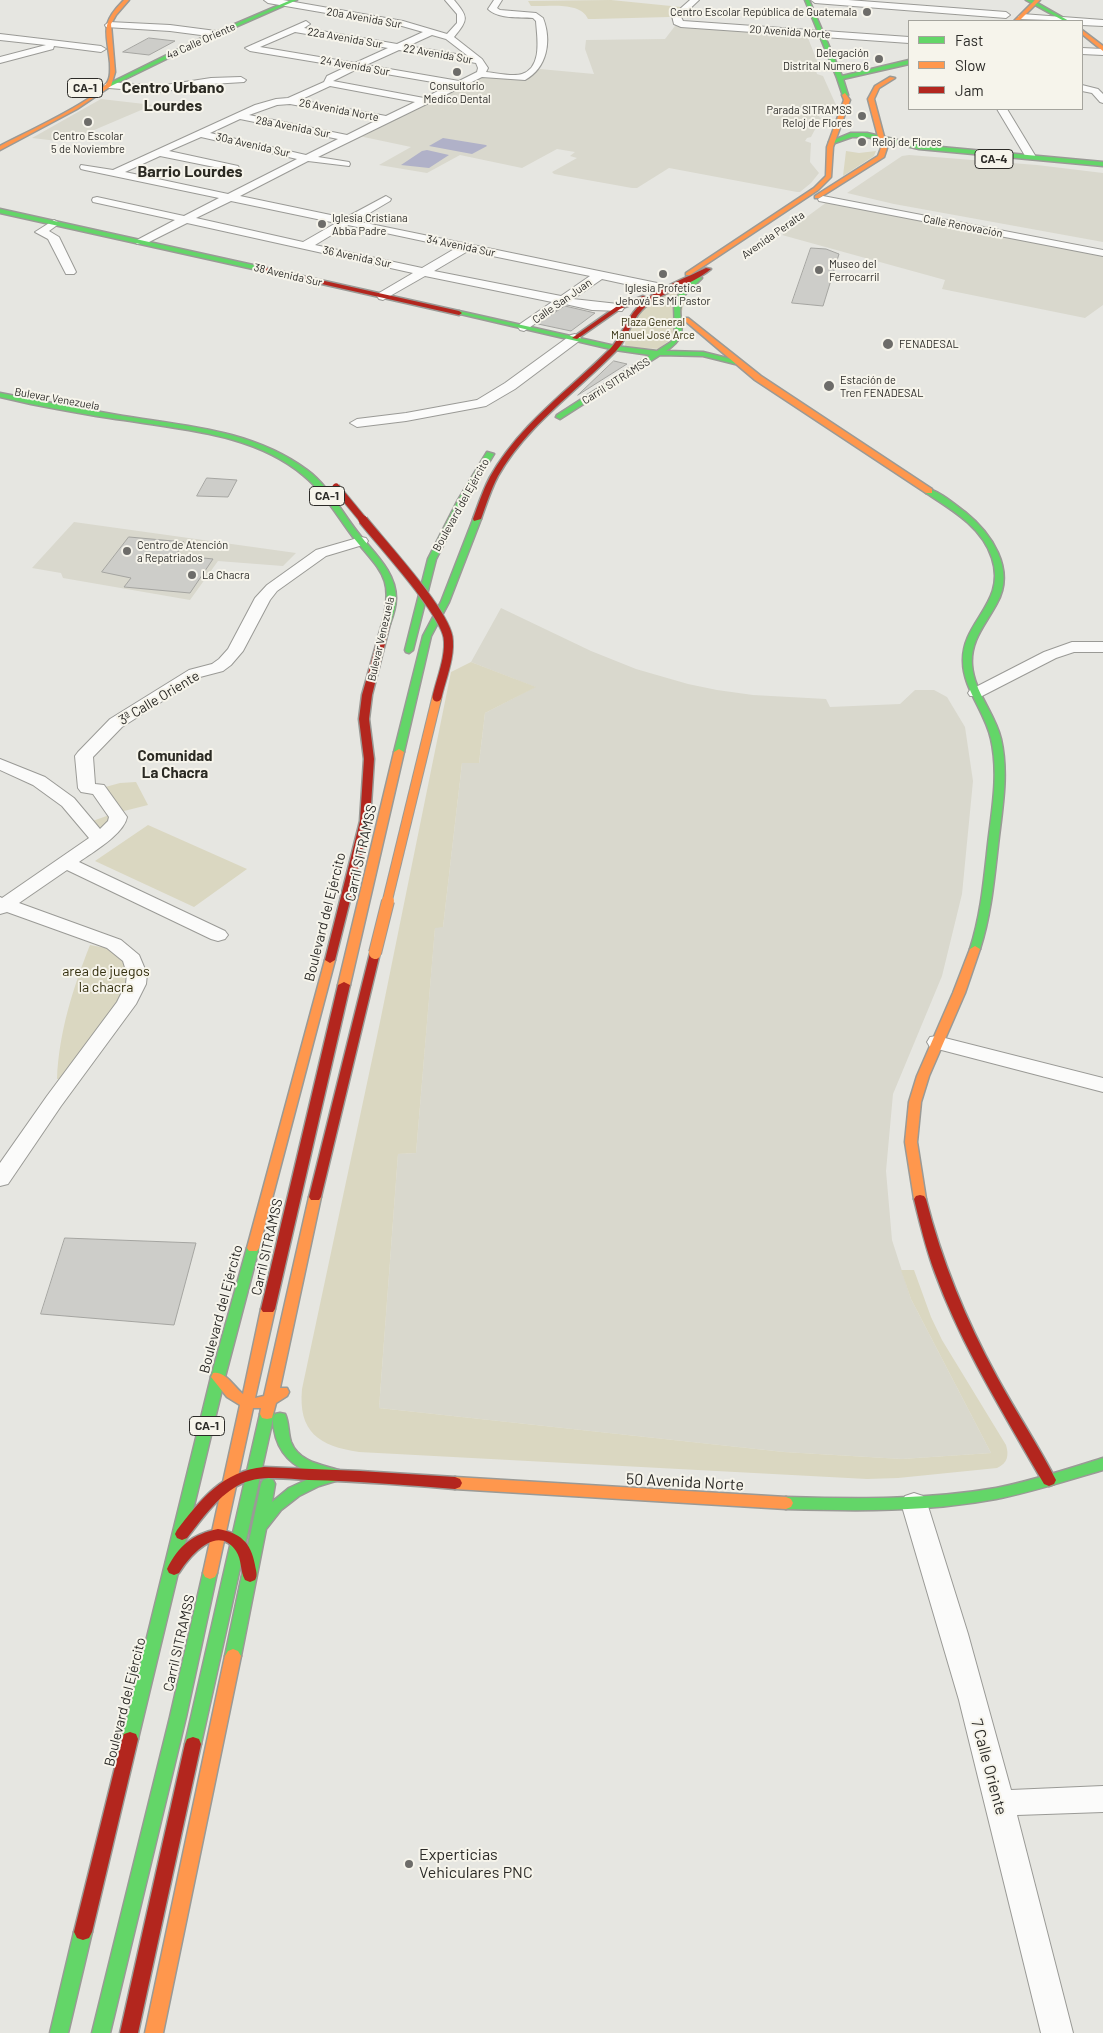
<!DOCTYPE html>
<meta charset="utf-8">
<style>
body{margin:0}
#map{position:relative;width:1103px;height:2033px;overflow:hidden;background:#e6e6e1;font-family:Barlow,sans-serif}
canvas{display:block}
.legend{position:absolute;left:908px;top:20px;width:175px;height:90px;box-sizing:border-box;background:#f6f4eb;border:1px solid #a5a49d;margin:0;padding:6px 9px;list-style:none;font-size:15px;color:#2c2b28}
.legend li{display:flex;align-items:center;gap:10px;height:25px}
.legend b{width:25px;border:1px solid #a5a49d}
</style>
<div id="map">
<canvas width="1103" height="2033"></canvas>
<ul class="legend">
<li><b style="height:6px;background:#63d668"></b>Fast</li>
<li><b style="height:6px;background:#ff974d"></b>Slow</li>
<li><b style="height:6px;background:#b3261e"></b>Jam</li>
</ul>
</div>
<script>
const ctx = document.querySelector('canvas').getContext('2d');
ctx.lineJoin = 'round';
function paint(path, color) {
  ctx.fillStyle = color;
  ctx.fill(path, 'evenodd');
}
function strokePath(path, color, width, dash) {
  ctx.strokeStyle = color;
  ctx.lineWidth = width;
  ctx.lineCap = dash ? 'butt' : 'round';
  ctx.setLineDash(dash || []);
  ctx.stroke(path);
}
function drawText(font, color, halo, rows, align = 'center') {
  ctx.font = font + ' Barlow,sans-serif';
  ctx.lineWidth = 4;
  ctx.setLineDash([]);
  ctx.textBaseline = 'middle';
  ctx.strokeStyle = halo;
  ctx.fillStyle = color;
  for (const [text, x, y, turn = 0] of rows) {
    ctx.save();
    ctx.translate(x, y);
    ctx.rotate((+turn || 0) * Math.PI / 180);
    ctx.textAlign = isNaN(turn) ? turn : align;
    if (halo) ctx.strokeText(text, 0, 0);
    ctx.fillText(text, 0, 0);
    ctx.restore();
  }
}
const built = new Path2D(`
 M675,26L800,35L808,38L819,66L815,68L817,74L823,76L836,105L824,107L819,117L821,118L811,137L807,138L805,141L811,143L810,162L819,173L811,183L800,192H797L669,168L637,188H632L554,174L552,172L577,158L570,156L575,152L557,149L522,168L460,155L427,173L379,165L411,147L359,136L482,77L524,80L540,69L594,74L585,49L586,40L665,39Z
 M101,99L153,105L66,142L32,138Z
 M909,155L1037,165L1103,173V242L894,204L847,193L902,156Z
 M827,202L1103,256V305L1085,318L942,289L945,280L782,235Z
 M74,522L296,553L283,566L218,561L190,600L63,578L61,573L32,568Z
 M501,608L591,651L636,669L688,684L717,690L753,695L826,699L830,707L900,704L915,690H934L947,697L965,727L973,781L962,894L942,976L893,1094L886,1171L892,1240L911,1299L991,1453L902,1459L784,1452L379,1408L398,1154L416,1153L435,927H443L462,763H479L485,713L535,687L471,662Z`);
const green = new Path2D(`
 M611,0L681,7L669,17L594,19H588C580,1 548,7 531,6L528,1Z
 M846,151L859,153L876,151L874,156L843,176Z
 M690,280L676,335L659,349L625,347C625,311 663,297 690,280Z
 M471,662L536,687L485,713L479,763H462L443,927L435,928L416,1153L398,1154L379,1408L784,1452L902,1459L991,1453L911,1299L901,1270H914L931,1317L942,1340L1006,1445C1009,1455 1008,1463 997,1468L898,1478L867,1479L359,1452C319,1446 298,1432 302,1389L380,1022L451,672Z
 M136,782L148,805L116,813L99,839L87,823L115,813L98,789L120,783Z
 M148,825L247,869L194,907L95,861Z
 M90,945L117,950L135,966L136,984L70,1079H57C59,1032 73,988 90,945Z`);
const water = new Path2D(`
 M443,138L486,145L487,146L472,154L429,146Z
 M427,150L449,155L429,168L401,165L422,151Z`);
const building = new Path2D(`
 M149,38L175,41L149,55L123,52Z
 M811,248L826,249L839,254L823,306L792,303Z
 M565,306L595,313L571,331L538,324Z
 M614,361L627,364L578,395Z
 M207,478L237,480L228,497L197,496Z
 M129,537L184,542L176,555L213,559L190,593L124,587L131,578L102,572Z
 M65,1238L196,1243L174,1325L41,1314Z`);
const street = new Path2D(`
 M264,0H283L403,21L447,34L457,23V14L445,0H454C468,17 469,19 454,37L482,59L488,68L486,72C496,73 513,77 522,74C543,67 537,37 536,21L533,18C519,17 498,19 488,9L494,0H502L497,8L500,10L536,13L543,18C552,41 547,68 525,80L482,77L318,157L349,162L350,164L349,166L308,161L240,196L345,218L386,196L391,199L390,201L356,221L662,284L668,288L666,291L662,292L602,279L573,299L618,304L624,308L622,311L592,310L565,304L524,331L520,330L518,327L520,324L552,302L425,276L383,300L379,299L377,296L379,293L413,273L187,223L145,244H137L135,242L137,240L175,220L93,202L92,200L93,198L97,197L184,216L219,198L85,170L81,169L80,167L81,165L113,170L255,105L276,99L288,98L324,82L327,76L346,67L250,51L245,48L306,21L310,24L304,28L397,44L423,32L402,26L268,3ZM295,32L388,48L355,63L260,47ZM432,35L446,39L468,56L408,46ZM399,50L476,63L478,68L477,72L459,81L366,65ZM357,69L450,85L424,98L333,81ZM330,86L415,102L386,116L300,100ZM290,104L377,120L347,135L249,115L277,105ZM240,119L338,139L306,155L210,133ZM201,137L297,159L228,194L125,172L160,156L234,171L238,170L239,168L238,166L169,151ZM231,201L336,223L303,242L196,218ZM348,225L456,248L422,268L315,245ZM468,251L590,276L561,296L434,271Z
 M690,0H699L681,17L683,21L909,37V43L681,27L674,24L672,16Z
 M811,0H848L1006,12L1010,15L1006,18L815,3Z
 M1022,14L1103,20V26L1082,25V21L1019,19L1018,17Z
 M109,22L170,25L216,31L220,34L216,37L170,31L106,27L105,25Z
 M0,34L101,46L106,49L101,52L54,46L53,49L0,63V57L46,45L0,40Z
 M1082,48L1103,49V55L1082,54Z
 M241,77L246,80L244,82L211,84L159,92L109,88L104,85L109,82L159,86L211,78Z
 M1082,85L1098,89L1103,94V103L1100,102L1092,93L1082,91Z
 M997,109H1007L1036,157L1035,159H1027Z
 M823,196L1103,250V256L819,201L818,199Z
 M54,220L60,223L49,231L59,237L76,272L74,274H66L48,239L35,232Z
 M575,334L581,338L579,341L515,389L486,406L406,421L357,427L350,423L357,419L406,413L477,400L505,383L571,335Z
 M361,537L366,538L368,541L366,544L326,556L277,591L270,600L243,651L231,665L223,671L200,677L122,727L93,757L95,784L104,785L127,817C124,834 93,852 79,862L225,931L228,935L225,939L218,941L211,939L67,870L19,903L121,940L139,955L147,974L146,984L136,1004L61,1106L8,1184L0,1186V1163L47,1096L117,1002L126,984L127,974L123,961L107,948L7,912L0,914V897L2,898L89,838L62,806L33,785L0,770V759L45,777L74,798L100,829L108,821L109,817L93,794L81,792L78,788L75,756L78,752L110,719L189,670L212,664L219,659L228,649L255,598L267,585L316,550Z
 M1072,642H1103V652H1074L1056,658L982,696H970L968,693L970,690L1044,652Z
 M937,1036L1103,1078V1092L930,1047L927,1042L930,1037Z
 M914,1493L923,1496L927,1503L968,1634L1011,1790L1103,1786V1812L1017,1815L1073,2033H1041L959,1700L901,1503L905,1496Z`);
const fast = new Path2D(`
 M291,0H297L197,44L111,86L106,85L193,42Z
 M805,0H809L842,76L909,60V64L843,79L848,95L843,96L837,78Z
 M1026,0H1032L1069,21H1064Z
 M851,133H867L919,145L1103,162V166L919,149L867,137H852L832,144L829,142Z
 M0,209L262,267L265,269L262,271L0,213Z
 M697,277L702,278C696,285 687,290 683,298C673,320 695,332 666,351L703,352L735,360V364L703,356L660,355L560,419L556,417L557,415L650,355L615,350L456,313L459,311L615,346L657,351L671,342L675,334L674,305L677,297L685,287Z
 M0,393C41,401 82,409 123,416C186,426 253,430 307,470C329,486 342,513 359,534C374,553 396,572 396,598C396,607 393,616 390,624L386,627L382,624C395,577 380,571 353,537C337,516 324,492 303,475C254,434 185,430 124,420C93,416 62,410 31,404L0,397Z
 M487,452L494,454L466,500L436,559L413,650L409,653L406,652L405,650L428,559L458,500Z
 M926,489C936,488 957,506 965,512C991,533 1016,569 997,603C986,624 970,640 972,665C974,692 995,713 1001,739C1009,774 1002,810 998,845C994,880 991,915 980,949L975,952L970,949C981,915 984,880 988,844C992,809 999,774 991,739C985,711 963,689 963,661C962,621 1007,603 992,558C982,527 952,510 926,493Z
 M474,517L481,519L449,602L431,636L404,752L399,755L396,754L394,752L423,636L441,602Z
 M253,1243L257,1245L259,1248L225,1377L138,1739L136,1744L130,1746L124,1744L122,1739L211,1377L247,1248L249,1245Z
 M267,1409L272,1410L274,1414L201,1744L199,1749L193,1751L187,1749L185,1744L260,1414L262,1410Z
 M280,1413L285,1414C289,1422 288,1433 291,1442C299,1463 324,1465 342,1471L344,1475L342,1479L319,1486L299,1496L281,1510L266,1529L241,1656L238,1661L233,1663L228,1661L225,1656L261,1484L263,1480L268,1478L273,1480L275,1484L272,1502L289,1488L317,1475C294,1468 278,1454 274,1429C273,1424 272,1419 275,1414Z
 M1103,1458V1470C1068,1480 1032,1492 996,1499C927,1512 856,1511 786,1509L781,1507L779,1503L781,1499L786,1497C856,1499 927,1500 996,1488C1032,1481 1068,1469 1103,1458Z
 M210,1567L215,1569L217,1573L186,1717L110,2033H92L170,1717L203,1573L205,1569Z
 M83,1924L89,1926L92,1932L68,2033H50L74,1932L77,1926Z`);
const slow = new Path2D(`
 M124,0H129L116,15L111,24L115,72L111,86L77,109L0,150V146C20,135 100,99 108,81C111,76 110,69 110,63C107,31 99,25 124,0Z
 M1035,0H1040L1019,21H1014Z
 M1082,30L1103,46V51L1082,34Z
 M890,77L895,78L879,88L874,99L887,148L884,157L819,198H815V196L878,156L881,148L868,99L875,86Z
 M845,93L850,100L833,147L831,177L818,190L690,275H686V273L814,188L826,176L827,147L844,100L842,95Z
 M684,318H688L761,376L932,489V493H926L755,380L684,320Z
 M399,749L404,752L350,985L344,988L338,985L394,752Z
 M975,946L980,949L965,993L929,1076L921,1102L917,1142L926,1199L924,1202H916L914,1199L905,1142L909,1102L917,1076L953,993L970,949Z
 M330,957L335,960L259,1248L257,1251H249L247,1248L325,960Z
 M315,1193L319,1194L321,1197L280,1388H287L289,1392L287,1396L276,1403L272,1418L267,1419L262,1418L260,1414L261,1408H253L217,1573L215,1577L210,1579L205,1577L203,1573L240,1405L227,1397L211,1377L213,1373C225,1370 234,1387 243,1394L261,1309L263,1306H273L275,1309L255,1398L264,1396L309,1197L311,1194Z
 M455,1477L786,1497L791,1499L793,1503L791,1507L786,1509L455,1489L450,1487L448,1483L450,1479Z
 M233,1649L238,1651L241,1656L163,2033H145L225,1656L228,1651Z`);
const jam = new Path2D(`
 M262,267L459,311L462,313L459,315L260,270V268Z
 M706,268L711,269C691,286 661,291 642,310C630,322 627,340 616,351C576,392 526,426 498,476C491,489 486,505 481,519L474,521L473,519C478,505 483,490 490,477C519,425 569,390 610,349C620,339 626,320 637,308C654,289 684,279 706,268Z
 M643,296L645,297V299L620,309L577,339L572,338L616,307Z
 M386,621L390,624L372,695L369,719L374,759L370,821L335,960L330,963L325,960L360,821L364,759L359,719L362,695L382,624Z
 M375,950L380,953L321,1197L319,1200H311L309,1197L370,953Z
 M344,982L350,985L275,1309L273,1312H263L261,1309L338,985Z
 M920,1195L924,1196L926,1199C942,1262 966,1320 997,1377C1016,1412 1038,1445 1056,1480L1054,1484L1049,1486L1044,1484C1005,1416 962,1347 935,1273C926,1249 920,1224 914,1199L916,1196Z
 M264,1467L360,1471L455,1477L460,1479L462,1483L460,1487L455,1489C406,1485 358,1481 309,1480C286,1479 258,1474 237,1486C216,1498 202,1519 187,1538L182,1540L177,1538L175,1534L177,1530C201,1499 223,1471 264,1467Z
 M218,1529C240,1533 251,1542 255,1565C256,1571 258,1575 255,1580L250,1582L245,1580C240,1571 242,1560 236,1551C217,1523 189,1557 179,1573L174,1575L169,1573L167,1569C178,1546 193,1534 218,1529Z
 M130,1732L136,1734L138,1739L92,1932L89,1938L83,1940L77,1938L74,1932L122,1739L124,1734Z
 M193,1737L199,1739L201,1744L138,2033H120L185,1744L187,1739Z`);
const slowBridgeFar1 = new Path2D(`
 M387,902L437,697`);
const slowBridge = new Path2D(`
 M375,953L388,901`);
const jamBridgeFar1 = new Path2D(`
 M336,487L364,521`);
const jamBridge = new Path2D(`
 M363,520C383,545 443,610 448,637C451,656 441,679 437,697`);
const markers = [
 [867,12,5,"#6d6c69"],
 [879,59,5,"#6d6c69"],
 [457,72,5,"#6d6c69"],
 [862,116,5,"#6d6c69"],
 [88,122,5,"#6d6c69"],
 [862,142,5,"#6d6c69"],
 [322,224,5,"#6d6c69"],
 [819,270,5,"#6d6c69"],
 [663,274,5,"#6d6c69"],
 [888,344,6,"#6d6c69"],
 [829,386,6,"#6d6c69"],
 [127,551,5,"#6d6c69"],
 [192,575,5,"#6d6c69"],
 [409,1864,5,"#6d6c69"]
];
const farPoinames = [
 ["Centro Escolar República de Guatemala",857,12,"right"],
 ["Delegación",869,53,"right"],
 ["Distrital Numero 6",869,66,"right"],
 ["Consultorio",457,86,"center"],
 ["Medico Dental",457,99,"center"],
 ["Parada SITRAMSS",852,110,"right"],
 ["Reloj de Flores",852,123,"right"],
 ["Centro Escolar",88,136,"center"],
 ["5 de Noviembre",88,149,"center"],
 ["Reloj de Flores",872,142],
 ["Iglesia Cristiana",332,218],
 ["Abba Padre",332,231],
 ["Museo del",829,264],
 ["Ferrocarril",829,277],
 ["Iglesia Profetica",663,288,"center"],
 ["Jehová Es Mi Pastor",663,301,"center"],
 ["FENADESAL",899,344],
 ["Estación de",840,380],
 ["Tren FENADESAL",840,393],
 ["Centro de Atención",137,545],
 ["a Repatriados",137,558],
 ["La Chacra",202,575]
];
const farStreetnames = [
 ["20a Avenida Sur",364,18,10],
 ["20 Avenida Norte",790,32,4],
 ["22a Avenida Sur",345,38,10],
 ["4a Calle Oriente",201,41,-24],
 ["22 Avenida Sur",438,54,10],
 ["24 Avenida Sur",355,66,10],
 ["26 Avenida Norte",339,110,11],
 ["28a Avenida Sur",293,127,11],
 ["30a Avenida Sur",253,145,13],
 ["Calle Renovación",963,226,11],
 ["Avenida Peralta",773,235,-35],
 ["34 Avenida Sur",461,246,12],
 ["36 Avenida Sur",357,257,12],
 ["38 Avenida Sur",288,275,13],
 ["Calle San Juan",562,301,-35],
 ["Carril SITRAMSS",616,381,-32],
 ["Bulevar Venezuela",57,399,10],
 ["Boulevard del Ejército",461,505,-61],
 ["Bulevar Venezuela",381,639,-77]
];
const farParknames = [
 ["Plaza General",653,322],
 ["Manuel José Arce",653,335]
];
const shields = [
 [85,88,35],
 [994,159,38],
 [327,496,35],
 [207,1426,35]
];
const shieldNames = [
 ["CA-1",85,88],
 ["CA-4",994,159],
 ["CA-1",327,496],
 ["CA-1",207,1426]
];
const streetNames = [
 ["3ª Calle Oriente",159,698,-31],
 ["Carril SITRAMSS",361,853,-77],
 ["Boulevard del Ejército",325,917,-76],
 ["Carril SITRAMSS",267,1247,-77],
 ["Boulevard del Ejército",221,1309,-75],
 ["Carril SITRAMSS",179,1643,-77],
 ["Boulevard del Ejército",125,1702,-76]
];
const parkNames = [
 ["area de juegos",106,971],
 ["la chacra",106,987]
];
const neighbourhoodNames = [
 ["Comunidad",175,756],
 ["La Chacra",175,773]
];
const farDistrictnames = [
 ["Centro Urbano",173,88],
 ["Lourdes",173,106],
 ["Barrio Lourdes",190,172]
];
const nearStreetnames = [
 ["50 Avenida Norte",685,1482,3],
 ["7 Calle Oriente",989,1767,75]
];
const nearPoinames = [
 ["Experticias",419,1855],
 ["Vehiculares PNC",419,1873]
];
paint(built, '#d9d8cd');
paint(green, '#dad7c1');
paint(water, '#b0b1c8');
paint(building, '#cdcdc9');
strokePath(building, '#a5a5a1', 1);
strokePath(street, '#9a9a96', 2);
strokePath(fast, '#9a9a96', 3);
strokePath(slow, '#9a9a96', 3);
strokePath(jam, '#9a9a96', 3);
paint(street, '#fbfbfa');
paint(fast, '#63d668');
paint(slow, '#ff974d');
paint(jam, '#b3261e');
strokePath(slowBridgeFar1, '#9a9a96', 11, []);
strokePath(slowBridge, '#9a9a96', 14, []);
strokePath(jamBridgeFar1, '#9a9a96', 9, []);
strokePath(jamBridge, '#9a9a96', 11, []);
strokePath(slowBridgeFar1, '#ff974d', 9);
strokePath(slowBridge, '#ff974d', 12);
strokePath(jamBridgeFar1, '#b3261e', 7);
strokePath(jamBridge, '#b3261e', 9);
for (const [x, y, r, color] of markers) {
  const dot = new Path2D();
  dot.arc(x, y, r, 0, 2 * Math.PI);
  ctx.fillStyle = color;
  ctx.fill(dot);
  strokePath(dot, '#f6f4eb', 2);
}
drawText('11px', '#2c2b28', '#f6f4eb', farPoinames, 'left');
drawText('11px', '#2c2b28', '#f6f4eb', farStreetnames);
drawText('11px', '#322d0c', '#f6f4eb', farParknames);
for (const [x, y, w] of shields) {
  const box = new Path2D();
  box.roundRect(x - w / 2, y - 9.5, w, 19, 4);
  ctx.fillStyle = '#f6f4eb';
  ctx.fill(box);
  strokePath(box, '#2c2b28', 1);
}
drawText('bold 12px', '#2c2b28', null, shieldNames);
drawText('14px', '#2c2b28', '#f6f4eb', streetNames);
drawText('14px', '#322d0c', '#f6f4eb', parkNames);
drawText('bold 15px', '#2b2a23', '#f6f4eb', neighbourhoodNames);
drawText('bold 16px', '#2b2a23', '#f6f4eb', farDistrictnames);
drawText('16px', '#2c2b28', '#f6f4eb', nearStreetnames);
drawText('16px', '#2c2b28', '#f6f4eb', nearPoinames, 'left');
</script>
